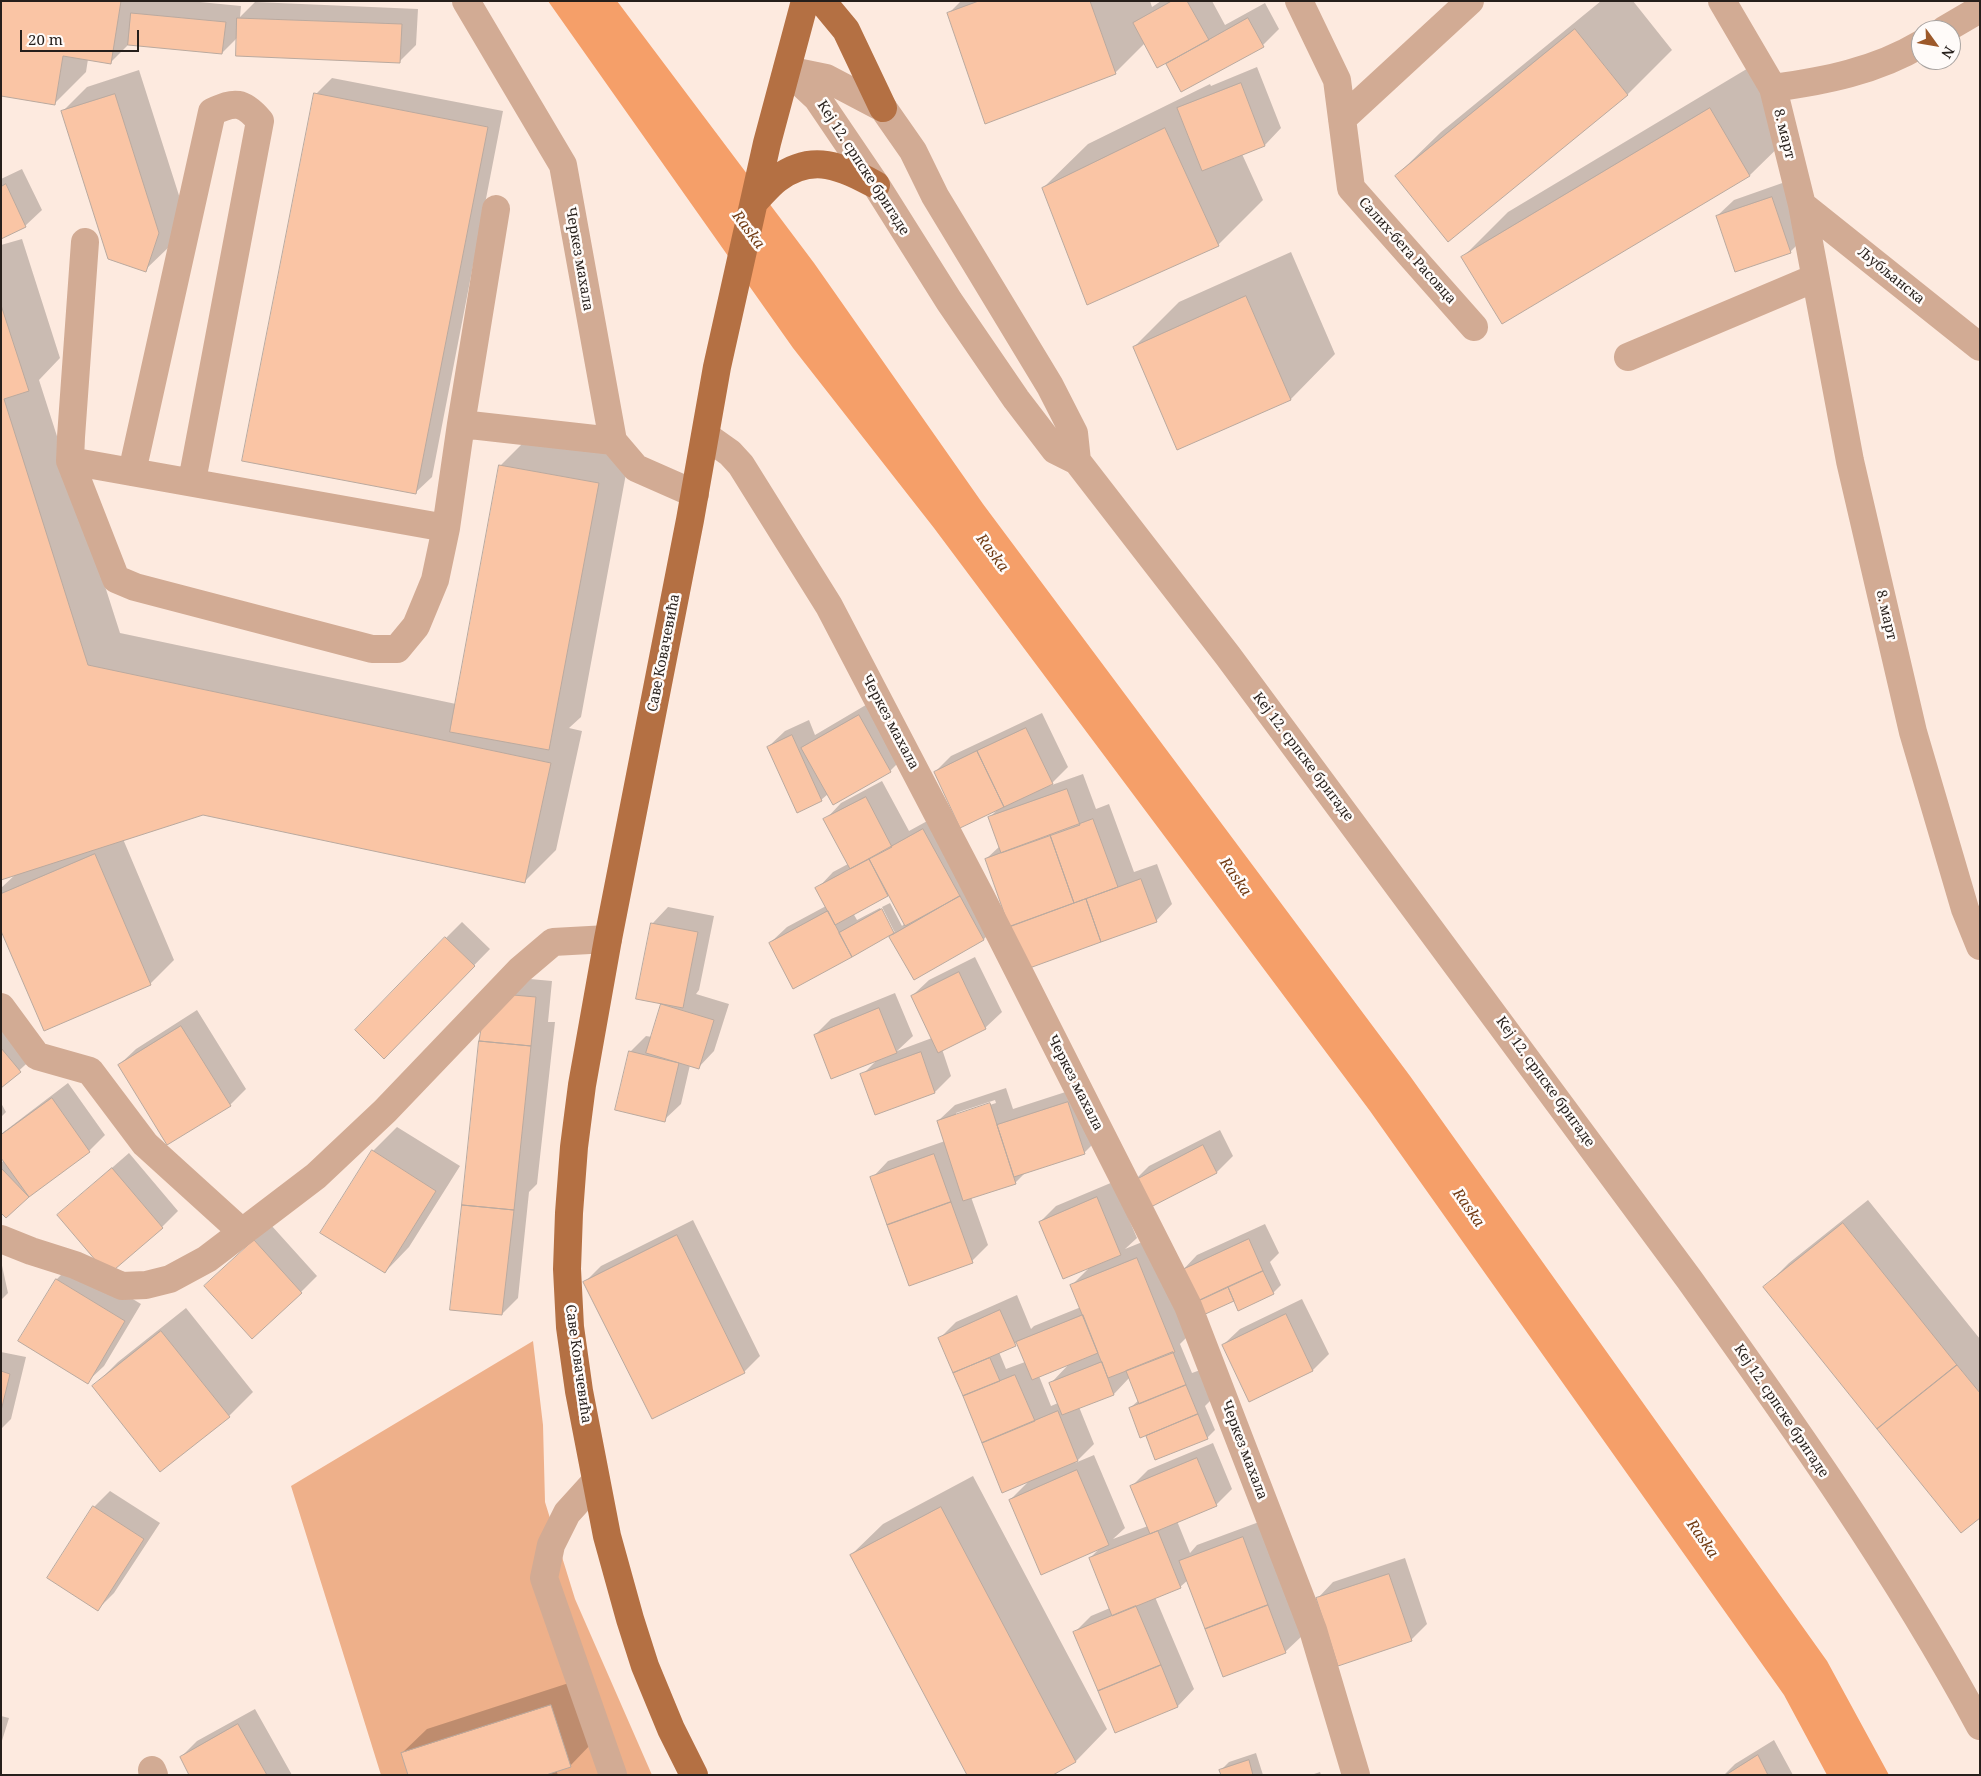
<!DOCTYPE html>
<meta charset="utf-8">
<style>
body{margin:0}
#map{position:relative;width:1981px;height:1776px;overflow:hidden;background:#fdeadf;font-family:"Noto Serif",serif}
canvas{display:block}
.frame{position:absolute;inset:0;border:2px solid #261f1b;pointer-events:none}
.north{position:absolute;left:1911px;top:20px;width:50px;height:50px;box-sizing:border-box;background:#fffbf9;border:1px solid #a8a3a0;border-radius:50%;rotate:122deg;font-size:14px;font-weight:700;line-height:20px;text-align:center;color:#261f1b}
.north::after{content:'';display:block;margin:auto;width:18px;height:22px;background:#9d592a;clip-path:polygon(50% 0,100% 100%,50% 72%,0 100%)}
.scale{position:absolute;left:20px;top:30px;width:119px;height:22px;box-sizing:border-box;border:2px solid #261f1b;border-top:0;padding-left:6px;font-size:15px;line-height:18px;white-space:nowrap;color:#261f1b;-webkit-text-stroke:4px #fffbf9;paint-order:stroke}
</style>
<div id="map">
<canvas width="1981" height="1776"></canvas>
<div class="frame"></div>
<div class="north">N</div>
<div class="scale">20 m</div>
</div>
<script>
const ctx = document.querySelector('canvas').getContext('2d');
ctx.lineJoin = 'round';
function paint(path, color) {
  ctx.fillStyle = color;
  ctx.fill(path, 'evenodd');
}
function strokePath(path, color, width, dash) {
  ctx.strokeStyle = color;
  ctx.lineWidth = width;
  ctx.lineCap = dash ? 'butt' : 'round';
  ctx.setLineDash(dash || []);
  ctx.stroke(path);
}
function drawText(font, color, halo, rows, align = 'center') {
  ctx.font = font + ' "Noto Serif",serif';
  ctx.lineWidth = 5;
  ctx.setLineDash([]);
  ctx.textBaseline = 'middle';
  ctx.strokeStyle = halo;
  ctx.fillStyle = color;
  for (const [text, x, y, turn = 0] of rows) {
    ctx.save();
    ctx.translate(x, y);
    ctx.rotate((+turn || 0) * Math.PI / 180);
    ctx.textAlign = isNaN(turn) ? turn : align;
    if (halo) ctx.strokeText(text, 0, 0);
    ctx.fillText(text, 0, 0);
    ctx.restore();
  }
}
const green = new Path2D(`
 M533,1341L543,1425L545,1502L575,1599L652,1775H381L291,1486Z`);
const water = new Path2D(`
 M548,1H617L814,263L983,504L1410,1076L1827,1661L1889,1775H1827L1784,1695L1370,1111L934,528L793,348Z`);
const shadow = new Path2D(`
 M1,1H190L241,6L240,17L255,2L418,9L416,45L400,61L238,37L222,53L129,44L111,62L88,59L86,72L54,104Z
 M961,1H1150L1152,7L1161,1H1212L1225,25L1265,3L1279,29L1263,45L1181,91L1166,62L1145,43L1115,73L949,13Z
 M1601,1H1633L1672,50L1627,95L1396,176L1441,132Z
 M1755,64L1795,131L1750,175L1502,323L1463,257L1508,212Z
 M1257,67L1281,128L1265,145L1242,154L1263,200L1218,245L1087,303L1043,188L1088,144L1210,84L1211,86Z
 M139,70L183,208L170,246L145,270L62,112L87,87Z
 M332,78L503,111L432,477L415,493L316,94Z
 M22,169L42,210L25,226L1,238V179Z
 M1788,181L1806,236L1790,252L1717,216L1734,200Z
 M22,239L60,358L39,380L120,633L456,704L500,466L532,434L630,452L581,717L569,728L582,731L556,850L524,882L203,814L123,839L174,960L150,984L1,928V888L16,874L1,878V245Z
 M1291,252L1335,354L1291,399L1178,448L1134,347L1179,302Z
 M876,699L906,755L890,771L828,794L821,800L768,747L785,731L809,720L815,735Z
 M1042,713L1068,767L1049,786L1083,774L1096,809L1109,804L1134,872L1157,864L1172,904L1156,921L1025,968L986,859L1000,846L990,817L998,809L935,772L951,756Z
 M882,781L909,831L940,814L1000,922L984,939L914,978L891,937L895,931L852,956L770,943L787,927L826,906L817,889L833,872L848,864L825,820L841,803ZM889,894L905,923L902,926L890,903L882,907L894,931L893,932L880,908L857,920L853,913Z
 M668,907L714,916L699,990L696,994L729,1004L714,1051L698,1068L690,1065L681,1104L664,1120L630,1052L646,1036L652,1037L663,1003L652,924Z
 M462,922L490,949L400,1041L446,938Z
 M975,957L1002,1012L985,1028L942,1049L951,1076L935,1092L876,1114L862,1075L877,1060L815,1035L831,1019L895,993L913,1036L897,1051L932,1038L912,996L929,980Z
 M530,979L552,981L548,1022H555L537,1184L529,1192L518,1298L502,1314L483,1024Z
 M197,1010L246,1089L230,1105L119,1065L136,1049Z
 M1,1012L36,1055L1,1087Z
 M68,1083L105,1135L89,1151L28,1196L6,1216L1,1211V1163L4,1160L1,1156V1134Z
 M1084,1086L1100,1137L1084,1153L1026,1172L1015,1183L971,1197L988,1245L972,1261L872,1178L888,1161L945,1141L938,1121L955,1105L1006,1088L1013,1109ZM995,1100L996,1103L956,1116V1113Z
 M1,1103L6,1112L1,1117Z
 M397,1127L460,1166L409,1247L385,1272L373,1151Z
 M1220,1130L1233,1156L1217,1172L1133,1182L1149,1166Z
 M129,1153L178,1211L162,1227L58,1215Z
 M1113,1182L1137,1238L1125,1249L1162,1234L1198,1326L1180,1344L1192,1373L1203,1369L1214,1397L1205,1406L1215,1430L1207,1438L1147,1436L1151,1432L1130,1408L1139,1400L1130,1377L1114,1394L1079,1407L1094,1444L1075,1463L1094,1455L1125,1528L1113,1539L1148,1526L1132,1486L1148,1470L1213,1443L1232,1489L1216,1505L1177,1521L1190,1553L1197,1545L1259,1522L1302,1636L1285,1652L1188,1580L1180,1587L1155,1597L1194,1689L1178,1706L1116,1732L1075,1632L1091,1616L1110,1608L1090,1558L1101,1547L1010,1500L1031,1479L1003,1491L940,1338L956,1322L1017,1295L1031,1329L1034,1326L1081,1307L1072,1285L1090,1267L1040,1222L1056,1206ZM1018,1342L1025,1362L1006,1369L999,1352ZM1070,1363L1051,1383L1058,1403L1051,1406L1039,1376Z
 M1868,1200L1980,1339V1517L1765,1287L1789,1263Z
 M693,1220L760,1356L744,1372L585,1282L601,1266Z
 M1265,1224L1279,1253L1270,1262L1281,1285L1273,1293L1234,1299L1181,1272L1197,1255Z
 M271,1225L317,1276L301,1292L222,1270Z
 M1,1261L8,1293L1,1300Z
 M73,1263L141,1304L104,1366L87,1382L20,1341L57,1279Z
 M1302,1299L1329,1354L1313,1370L1250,1401L1223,1345L1240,1329Z
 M186,1308L253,1392L229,1416L94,1386L118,1362Z
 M1,1352L26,1357L11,1419L1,1429Z
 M973,1476L1107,1729L1076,1761L1050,1775L851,1555L883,1524Z
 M110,1491L160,1523L114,1593L98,1609L94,1507Z
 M1405,1558L1427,1624L1411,1640L1317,1599L1333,1582Z
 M575,1681L594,1741L570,1766L556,1770L558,1775H409L402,1753L427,1729Z
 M255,1709L292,1775H191L181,1757L197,1741Z
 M1,1716L9,1718L1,1744Z
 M1774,1740L1793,1775H1724L1735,1764Z
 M1256,1753L1263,1775H1222L1221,1770L1229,1762Z
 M1320,1772L1321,1775H1311Z`);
const building = new Path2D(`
 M1,1H121L111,64L63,56L55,105L1,96Z
 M979,1H1090L1116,74L985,124L947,13Z
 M1172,1H1187L1209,40L1157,68L1133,23Z
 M131,13L226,22L222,54L128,45Z
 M237,18L402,24L400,63L236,56Z
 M1248,18L1264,47L1181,92L1166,64Z
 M1575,29L1628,95L1448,242L1395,176Z
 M1241,83L1265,146L1202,171L1177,108Z
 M314,93L488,127L416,494L242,461Z
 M115,94L159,233L146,272L108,259L61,111Z
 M1710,108L1750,176L1502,324L1461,257Z
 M1165,128L1219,246L1087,305L1042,188Z
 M6,184L26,227L1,239V187Z
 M1772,197L1791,253L1735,272L1716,216Z
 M1246,296L1291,400L1177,450L1133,347Z
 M1,305L29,391L4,399L88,665L551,763L525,883L203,815L1,880Z
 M499,465L599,483L549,750L450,732Z
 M859,715L891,772L833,805L801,748Z
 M1026,728L1053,784L1004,807L977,751Z
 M792,735L822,801L797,813L767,747Z
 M977,751L1004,807L960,828L934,772Z
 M1067,789L1080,825L1001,853L988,817Z
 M866,797L892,847L850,869L823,819Z
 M1093,819L1118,887L1074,903L1050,835Z
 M923,829L960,896L905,926L869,859Z
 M1050,835L1074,903L1009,927L985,859Z
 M95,854L151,985L44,1031L1,931V894Z
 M869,859L888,896L835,925L815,888Z
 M1141,879L1157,922L1101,942L1086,899Z
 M960,896L984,940L914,980L889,937Z
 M1086,899L1101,942L1024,970L1009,927Z
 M882,909L894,933L852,957L839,933Z
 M828,911L852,957L793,989L769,943Z
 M651,923L698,932L683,1008L636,999Z
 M445,937L475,966L384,1059L355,1030Z
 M959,972L986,1029L938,1053L911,996Z
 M513,995L536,997L531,1046L479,1041L482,1023Z
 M661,1004L714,1020L699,1069L646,1053Z
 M879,1008L897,1053L831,1079L814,1035Z
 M181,1026L231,1106L167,1145L118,1065Z
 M479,1041L531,1046L514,1210L462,1205Z
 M1,1048L21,1072L1,1088Z
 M629,1051L679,1063L665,1122L615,1110Z
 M921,1052L935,1093L875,1115L860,1074Z
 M52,1098L90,1152L29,1197L1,1158V1135Z
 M1068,1102L1085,1154L1014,1177L997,1125Z
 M990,1103L1016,1184L963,1201L937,1121Z
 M1203,1145L1217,1173L1145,1210L1132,1182Z
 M372,1150L436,1191L385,1273L320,1233Z
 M934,1154L951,1202L887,1225L870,1177Z
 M1,1168L29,1197L6,1218L1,1213Z
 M112,1168L163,1228L108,1275L57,1215Z
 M1097,1197L1121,1255L1063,1279L1039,1222Z
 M951,1202L973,1263L909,1286L887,1225Z
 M462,1205L514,1210L502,1315L450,1310Z
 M1843,1223L1957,1365L1877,1429L1763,1287Z
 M677,1235L745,1373L652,1419L583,1282Z
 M1249,1239L1263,1271L1194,1303L1180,1271Z
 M254,1240L302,1293L252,1339L204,1286Z
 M1137,1258L1175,1352L1108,1378L1070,1285Z
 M1263,1271L1274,1294L1238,1311L1228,1287Z
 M56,1279L125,1321L88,1384L18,1341Z
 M1228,1287L1234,1301L1201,1316L1194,1303Z
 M1000,1310L1016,1346L953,1373L938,1338Z
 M1286,1314L1313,1371L1249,1402L1222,1345Z
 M1083,1315L1098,1353L1032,1380L1016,1342Z
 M161,1331L230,1417L160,1472L92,1386Z
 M1173,1352L1186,1385L1139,1404L1126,1371Z
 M990,1358L1000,1381L963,1396L953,1373Z
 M1102,1362L1114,1395L1062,1415L1049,1383Z
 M1957,1365L1980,1393V1518L1961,1533L1877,1429Z
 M1,1371L10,1374L1,1411Z
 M1015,1375L1035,1421L982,1443L963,1396Z
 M1186,1385L1198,1414L1140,1438L1129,1408Z
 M1058,1411L1078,1461L1002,1493L982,1443Z
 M1198,1414L1208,1439L1155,1460L1146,1436Z
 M1197,1458L1217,1506L1150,1534L1130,1486Z
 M1077,1470L1109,1545L1041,1575L1009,1500Z
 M93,1506L144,1539L98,1611L47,1578Z
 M941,1507L1076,1762L1053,1775H967L850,1555Z
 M1158,1531L1181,1588L1112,1616L1089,1558Z
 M1243,1537L1268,1605L1205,1629L1179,1561Z
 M1389,1574L1412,1641L1338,1666L1316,1598Z
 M1268,1605L1286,1653L1223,1677L1205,1629Z
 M1136,1606L1161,1665L1098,1691L1073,1632Z
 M1161,1665L1178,1707L1115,1733L1098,1691Z
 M551,1705L571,1767L546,1775H408L401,1753Z
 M238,1724L267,1775H189L180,1757Z
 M1758,1755L1768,1775H1726Z
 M1249,1760L1253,1775H1221L1219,1770Z`);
const minor = new Path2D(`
 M466,1L563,165L613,441L636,468L695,494
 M1299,1L1337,80L1351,188L1474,327
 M1722,1L1773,88L1802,205L1850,461L1913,732L1965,909L1980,946
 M1944,30L1980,9
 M787,70L817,98L876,185L949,301L1016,399L1055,450L1077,461L1228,656L1689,1279C1792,1423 1896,1570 1980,1726
 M787,70L826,78L883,108L913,151L935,196L1050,386L1074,433L1077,461
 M1773,88C1824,81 1876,71 1921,44
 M1342,119L1470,1
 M1802,205L1980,347
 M1628,357L1815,278
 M461,424L496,209
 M706,436L730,453L741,465L829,606L981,897L1188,1306L1313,1630L1356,1775
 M70,461L71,437L85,242
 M132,472L212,112C235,101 243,101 260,121L192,481
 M446,528L70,461L116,579L135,587L372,649H397L416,626L435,580L446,528L461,424L613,441
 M1,1007L37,1056L90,1071L145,1144L242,1232
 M1,1239L31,1251L75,1265L122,1286L146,1285L170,1279L207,1259L316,1176L385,1111L520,970L553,942L608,939
 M596,1481L567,1513L551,1545L544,1578L613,1775
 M152,1770L154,1775`);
const major = new Path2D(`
 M822,1L846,30L883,108
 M755,201C762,194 769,185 777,179C813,152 842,167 876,185
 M694,1775L671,1729L645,1666L630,1619L607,1536L579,1391L570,1327L567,1269L569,1213L574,1147L582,1085L608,939L690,520L717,367L767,143L805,1`);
const streetNames = [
 ["8. март",1784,134,76],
 ["Кеј 12. српске бригаде",863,168,57],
 ["Салих-бега Расовца",1407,251,48],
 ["Черкез махала",579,259,80],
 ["Љубљанска",1891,276,39],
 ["8. март",1886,615,77],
 ["Саве Ковачевића",664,653,-79],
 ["Черкез махала",890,722,62],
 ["Кеј 12. српске бригаде",1303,757,53],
 ["Кеј 12. српске бригаде",1545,1082,54],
 ["Черкез махала",1075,1083,63],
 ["Саве Ковачевића",578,1364,82],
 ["Кеј 12. српске бригаде",1781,1411,56],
 ["Черкез махала",1244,1450,69]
];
const waterNames = [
 ["Raska",748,230,53],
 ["Raska",992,553,53],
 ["Raska",1235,877,55],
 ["Raska",1468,1208,55],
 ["Raska",1702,1539,55]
];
paint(green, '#eeb08a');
paint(water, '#f59f69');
paint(shadow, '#0003');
paint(building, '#fac5a5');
strokePath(building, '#baa99e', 1);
strokePath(minor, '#d2ab94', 28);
strokePath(major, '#b47043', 28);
drawText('14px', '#261f1b', '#fffbf9', streetNames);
drawText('italic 15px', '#703911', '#fffbf9', waterNames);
</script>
